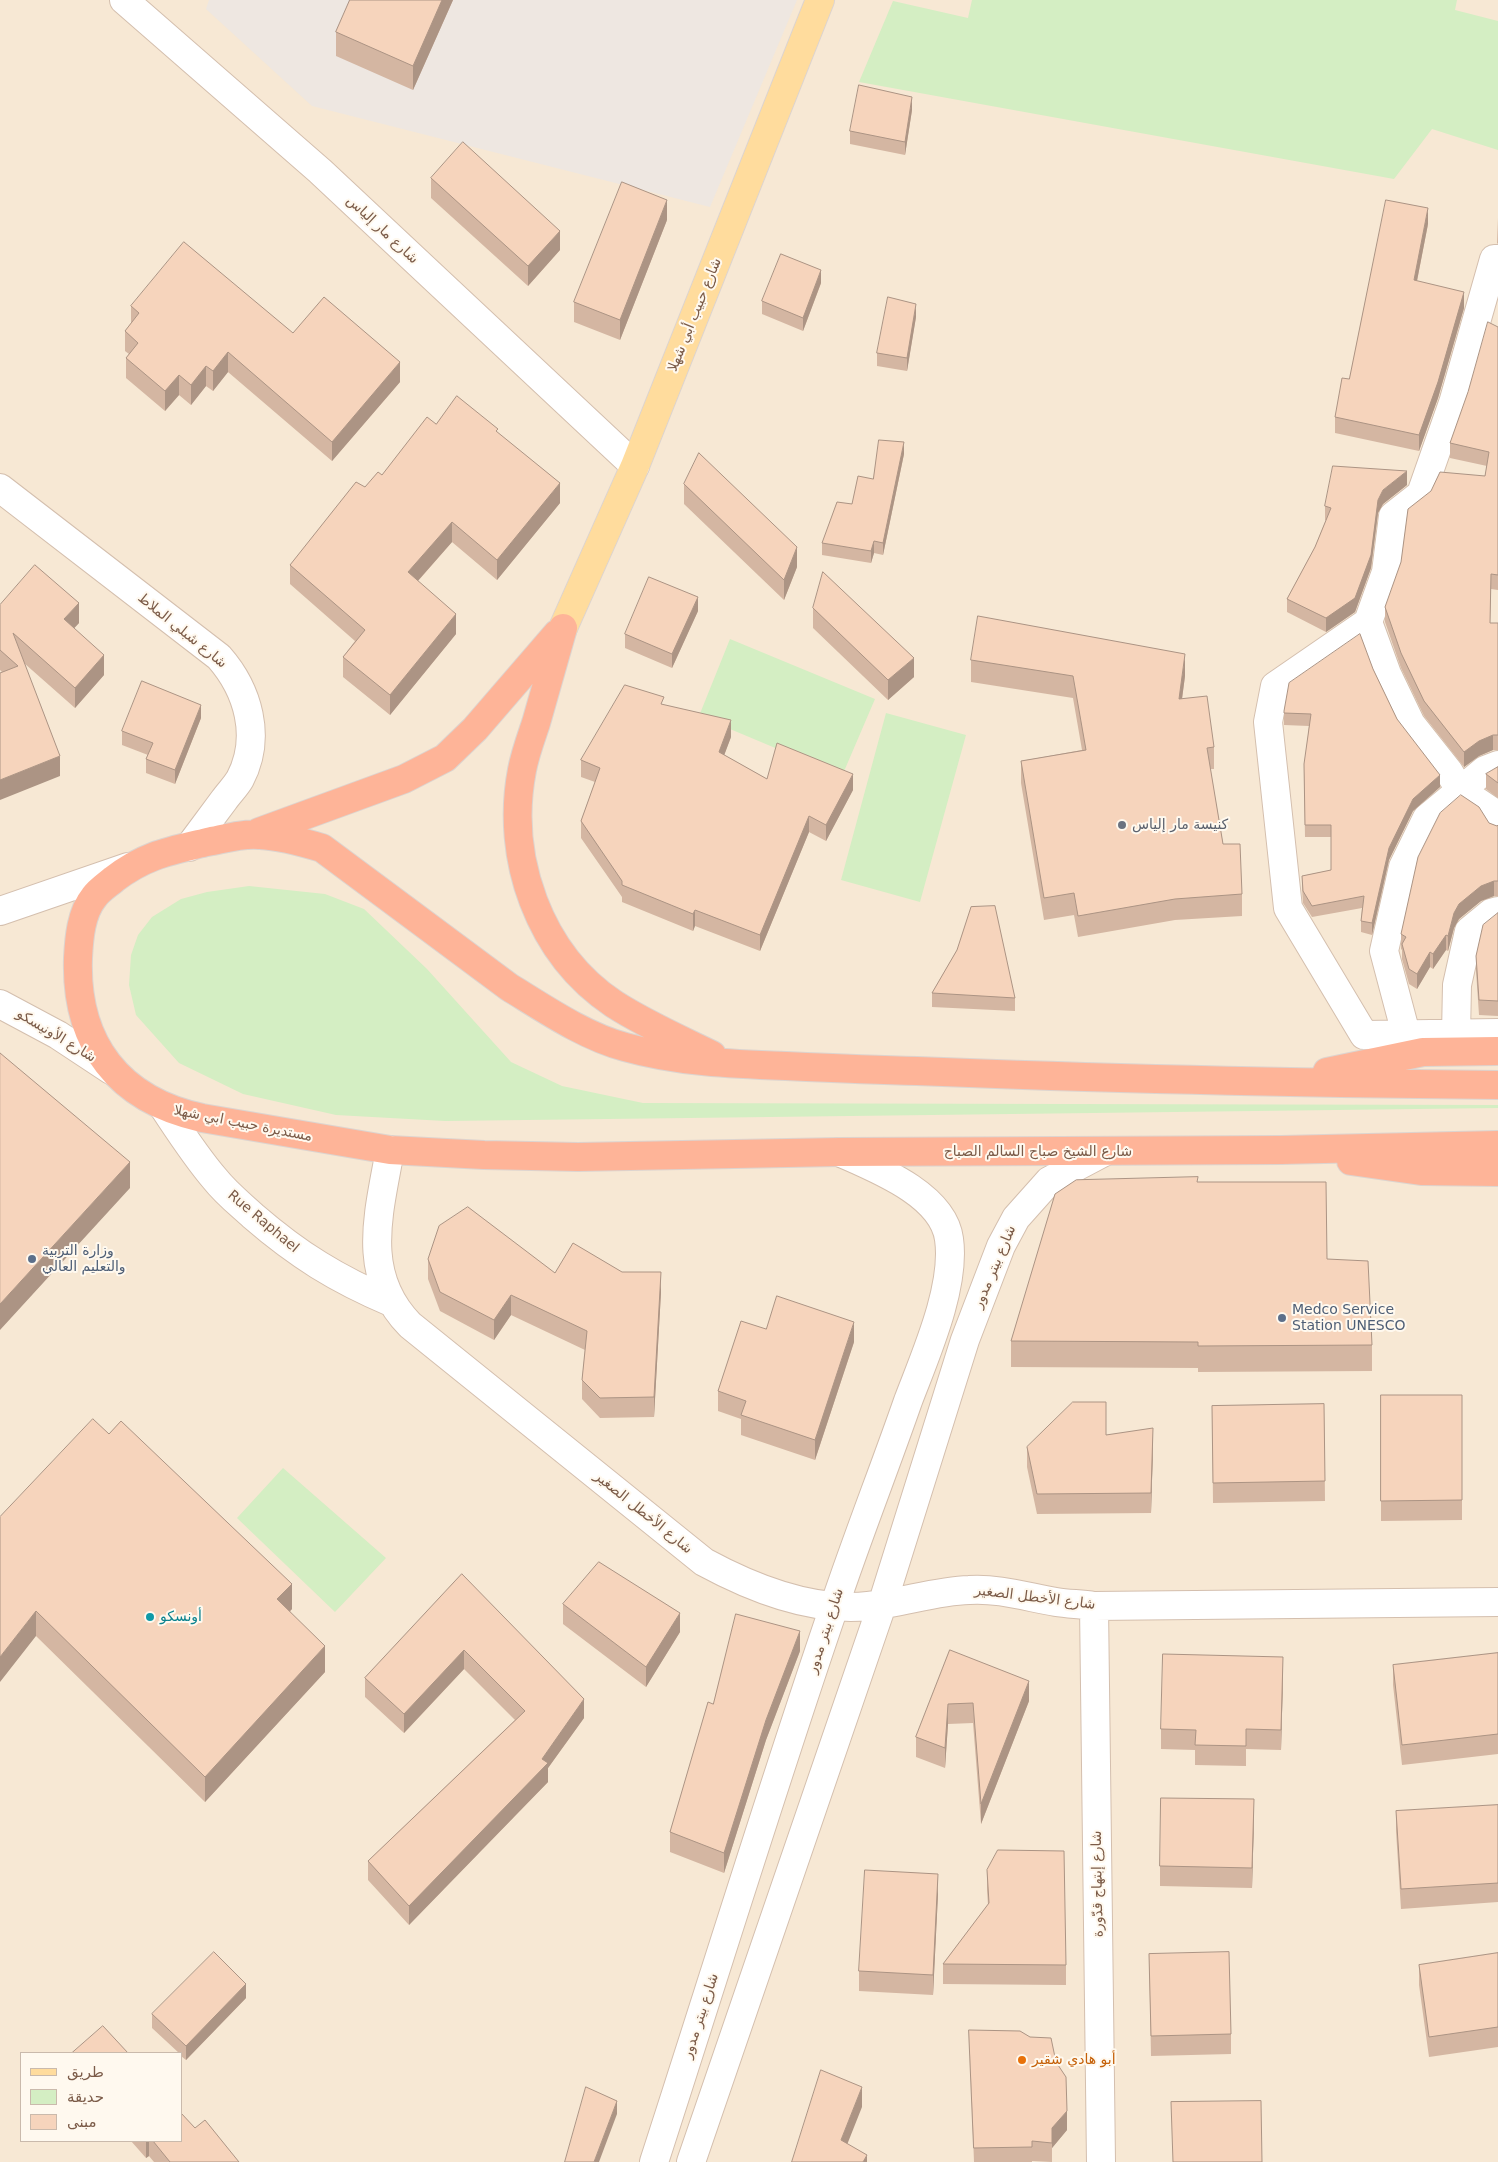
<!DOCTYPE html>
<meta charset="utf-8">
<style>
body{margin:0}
#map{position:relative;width:1498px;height:2162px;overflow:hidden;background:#fef5e7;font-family:"DejaVu Sans","Noto Sans Arabic",sans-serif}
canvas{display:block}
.legend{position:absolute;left:20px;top:2052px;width:162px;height:90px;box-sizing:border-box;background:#fff9ef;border:1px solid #cabaac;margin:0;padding:6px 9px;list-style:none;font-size:15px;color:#7b5b48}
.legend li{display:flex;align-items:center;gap:10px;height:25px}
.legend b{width:25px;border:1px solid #cabaac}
</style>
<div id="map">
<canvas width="1498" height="2162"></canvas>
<ul class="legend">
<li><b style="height:6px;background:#ffdc9d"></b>طريق</li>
<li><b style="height:14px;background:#d4eec3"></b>حديقة</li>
<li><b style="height:14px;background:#f6d4bc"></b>مبنى</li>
</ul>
</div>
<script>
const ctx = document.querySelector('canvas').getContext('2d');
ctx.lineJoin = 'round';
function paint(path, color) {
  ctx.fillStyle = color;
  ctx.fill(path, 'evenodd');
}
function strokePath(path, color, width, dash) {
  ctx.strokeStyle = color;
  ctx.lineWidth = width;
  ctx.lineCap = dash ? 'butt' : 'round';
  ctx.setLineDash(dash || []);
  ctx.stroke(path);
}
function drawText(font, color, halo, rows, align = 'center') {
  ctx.font = font + ' "DejaVu Sans","Noto Sans Arabic",sans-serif';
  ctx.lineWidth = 4;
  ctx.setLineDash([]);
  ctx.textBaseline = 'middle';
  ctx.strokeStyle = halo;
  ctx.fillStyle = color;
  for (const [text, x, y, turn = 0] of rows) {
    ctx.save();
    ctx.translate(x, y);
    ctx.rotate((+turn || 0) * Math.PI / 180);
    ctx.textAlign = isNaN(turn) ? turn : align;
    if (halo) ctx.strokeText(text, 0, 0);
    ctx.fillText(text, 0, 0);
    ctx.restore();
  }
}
const residential = new Path2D(`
 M0,0H1498V2162H0ZM21,2053H181V2141H21Z`);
const industrial = new Path2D(`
 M209,0H797L710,207L312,106L206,9Z`);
const green = new Path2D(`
 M972,0H1457L1455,10L1498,21V150L1432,129L1394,179L859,82L893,1L968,18Z
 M730,639L875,699L842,776L699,716Z
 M886,713L966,735L920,902L841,880Z
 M249,886L325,894L364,909L427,969L511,1062L562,1086L643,1103L1498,1105V1108L445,1121L336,1115L243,1094L179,1063L136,1015L129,985L131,955L138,935L152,917L181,899L207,892Z
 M283,1468L386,1558L335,1612L237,1518Z`);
const minor = new Path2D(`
 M124,0L320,171L635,466
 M1498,259H1494L1453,403L1421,494L1393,516L1386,572L1368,622L1275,686L1268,722L1288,908L1364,1035L1498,1033
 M0,488L219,657C248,690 262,737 240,779C236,786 229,793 224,800C212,816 201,831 189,847
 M1368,622L1387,674L1411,724L1449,772L1460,790L1491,811L1498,825
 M0,911L128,867
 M0,1004L58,1035L111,1070
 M1406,1034L1384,951L1403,867L1427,818L1485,770L1498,765
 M1456,1034L1457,985L1469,931L1491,913L1498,911
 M164,1108C180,1132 196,1157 215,1179C226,1193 240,1204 253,1216C298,1255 337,1279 391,1302
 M390,1150C379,1213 360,1274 410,1325L704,1562C752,1588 812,1612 868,1606C902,1603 935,1591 969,1590C998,1588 1027,1597 1056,1602C1068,1604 1081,1604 1094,1606L1498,1602
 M1094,1606L1101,2162
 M654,2162C714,1977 771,1791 834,1607C857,1538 884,1470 908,1401C925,1356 956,1287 949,1239C943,1194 875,1168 839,1152
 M691,2162L882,1605L965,1340L1001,1246L1016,1218L1049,1181L1104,1152`);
const major = new Path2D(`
 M563,628L635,466L820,0`);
const highway = new Path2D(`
 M563,628C554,659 545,691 536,723C531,738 525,754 522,770C505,858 539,954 614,1004C645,1024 679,1039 712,1055
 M259,832L404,779L445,758L475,729L557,634
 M1327,1072L1423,1052L1498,1051
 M1498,1085C1304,1083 1111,1079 917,1071C873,1070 829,1068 786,1066C732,1064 678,1062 625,1047C584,1036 545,1009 509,987L322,848C302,842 281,836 260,835C242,833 224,839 207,842C170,851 145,855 114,879C107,885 99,890 94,897C81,913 79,938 78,958C75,1044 119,1100 202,1118L390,1150L484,1155L578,1157L839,1152L1281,1150L1498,1145
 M1351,1161L1421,1171L1498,1172`);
const wall = new Path2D(`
 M350,0H453L413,90L336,56V32Z
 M912,110L905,155L850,144V131Z
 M431,178L560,250L528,286L431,198Z
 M1498,218V244L1497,243Z
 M667,220L620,340L574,322V302Z
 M1428,224L1417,281L1464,308L1438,398L1419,451L1335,433V417L1349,379Z
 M821,283L803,331L762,314V301Z
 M131,306L293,333L400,382L332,461L228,372L213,391L206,386L191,405L179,395L165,411L126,378V358L129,354L125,351V331L131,323Z
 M916,317L907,371L877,366V353Z
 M1498,327V590L1491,589L1490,623H1498V750H1493L1479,756L1464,767L1424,716L1401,668L1385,622V607L1485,476L1487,466L1450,458V443Z
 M436,424L498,433L560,503L497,580L452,542L418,581L456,634L390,715L343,677V657L355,641L290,584V565L382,475Z
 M904,454L883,555L874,553L871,563L822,555V543L852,504L873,479Z
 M684,484L797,567L784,600L684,504Z
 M1407,485L1383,504L1378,513L1371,568L1355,612L1326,632L1287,612V599L1315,547L1326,520H1325V506Z
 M0,605L79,623L74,628L104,675L75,708L24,663L60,776L2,672L0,670Z
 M813,608L914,677L888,700L813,628Z
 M698,611L672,668L625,648V634Z
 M971,660L1185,676L1182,699L1214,747V769H1210L1223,844L1242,894V916L1175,920L1078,937L1074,915L1044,920L1021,783V761L1082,750L1073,698L971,682Z
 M1373,669L1397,719L1440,787L1413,811L1389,860L1372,935L1361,932V921L1362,908L1312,917L1303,903L1302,888V876L1331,870V837H1305L1304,776L1309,726L1284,725V711Z
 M664,705L731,737L724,755L767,779L853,790L826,841L809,832L760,951L695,926L693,931L622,902V897L581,838V821L595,782L581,777V760Z
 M201,718L175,784L146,773V759L148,755L122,745V731Z
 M1498,767V798L1486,789V774Z
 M1489,823L1497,826L1498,825V896H1494L1481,901L1459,919L1454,928L1448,951L1446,950L1433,969L1430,967L1417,989L1409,984L1402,959V950L1401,949V934Z
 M1498,913V1016L1479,1015L1476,971V956Z
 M957,950L1015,998V1011L932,1007V993Z
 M1198,1182L1327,1259L1372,1345V1371L1198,1372V1368L1011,1367V1341Z
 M428,1259L555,1273L622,1272L661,1292L654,1417L600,1418L582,1399V1380L585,1350L511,1315L494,1340L440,1311L428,1279Z
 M854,1342L815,1460L741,1435V1419L718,1411V1391Z
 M1381,1395H1462V1520L1381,1521Z
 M1324,1404L1325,1501L1213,1503L1212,1406Z
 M1106,1435L1153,1448L1151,1513L1037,1514L1027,1467V1447Z
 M0,1517L292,1609L290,1611L325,1672L205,1802L36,1636Z
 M462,1574L584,1718L548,1768V1782L409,1925L368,1880V1861L515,1720L464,1669L404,1733L365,1697V1678Z
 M563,1604L680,1632L646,1687L563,1624Z
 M950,1650L1029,1701L981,1824L973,1723L948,1724L945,1768L916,1757V1737Z
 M800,1651L766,1740L724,1873L670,1852V1832L713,1704Z
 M1498,1653V1754L1402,1765L1393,1685V1665Z
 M1283,1677L1281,1750L1246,1749V1766L1195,1765V1750L1161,1749V1729Z
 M1498,1805V1902L1401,1909L1396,1831V1811Z
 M1254,1819L1252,1888L1160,1886V1866Z
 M987,1870L1066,1965V1985L943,1984V1964L988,1905L987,1890Z
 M938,1894L933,1995L859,1991V1971Z
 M1498,1953V2047L1429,2057L1419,1985V1965Z
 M1149,1954L1231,2034V2054L1151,2056Z
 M246,1998L186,2060L181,2056V2053H179L152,2028V2014Z
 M969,2030L1067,2130L1052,2148V2162L1032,2161V2162H974Z
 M195,2128L239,2162H154L149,2156L146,2158L131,2141H181Z`);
const shadedWall = new Path2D(`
 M442,0H453L413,90V66Z
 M912,97V110L905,155V142Z
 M667,200V220L620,340V320Z
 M1428,208V224L1414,296V280Z
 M560,231V250L528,286V266Z
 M821,270V283L803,331V318Z
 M1464,292V308L1438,398L1419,451V435Z
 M916,304V317L907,371V358Z
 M228,352V372L213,391V371Z
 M400,362V382L332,461V442Z
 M206,366V386L191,405V385Z
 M179,375V395L165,411V391Z
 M904,442V454L883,555V543Z
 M1407,471V485L1383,504L1378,513L1371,568L1355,612L1326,632V618L1378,500L1383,490Z
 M560,483V503L497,580V560Z
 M452,522V542L408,592V572Z
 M874,541V553L871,563V551Z
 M797,547V567L784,600V580Z
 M698,597V611L672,668V654Z
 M79,603V623L64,639V619Z
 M456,614V634L390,715V695Z
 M1185,654V676L1179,721V699Z
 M104,655V675L75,708V688Z
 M914,658V677L888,700V680Z
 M201,705V718L175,784V770Z
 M731,720V737L719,769V752Z
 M1493,735V750L1479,756L1464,767V752L1479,741Z
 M60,756V776L0,800V780Z
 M853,774V790L826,841V825Z
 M1440,775V787L1413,811L1389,860L1372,935V923L1389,848L1413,799Z
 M809,816V832L760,951V935Z
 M1494,881V896L1481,901L1459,919L1454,928L1448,951V936L1454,913L1459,904L1481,886Z
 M695,910V926L693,931V914Z
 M1446,935V950L1433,969V954Z
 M1430,952V967L1417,989V974Z
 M130,1162V1188L0,1330V1304Z
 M661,1272V1292L654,1417V1397Z
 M511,1295V1315L494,1340V1320Z
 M854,1322V1342L815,1460V1440Z
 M1153,1428V1448L1151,1513V1493Z
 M292,1584V1609L277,1625V1599Z
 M36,1611V1636L0,1682V1657Z
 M680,1613V1632L646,1687V1667Z
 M800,1631V1651L766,1740L724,1873V1853L766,1720Z
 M325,1646V1672L205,1802V1777Z
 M464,1650V1669L404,1733V1714Z
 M1283,1657V1677L1281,1750V1730Z
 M1029,1681V1701L981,1824V1804Z
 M584,1699V1718L548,1768V1782L409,1925V1906L542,1759Z
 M948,1704V1724L945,1768V1748Z
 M1254,1799V1819L1252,1888V1868Z
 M938,1874V1894L933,1995V1975Z
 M246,1984V1998L186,2060V2046Z
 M862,2087V2107L841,2160V2140Z
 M617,2101V2114L599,2162H594Z
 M1067,2111V2130L1052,2148V2128Z
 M146,2141H149V2156L146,2158Z
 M867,2155V2162H863Z`);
const building = new Path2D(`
 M350,0H442L413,66L336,32Z
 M859,85L912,97L905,142L850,131Z
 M463,142L560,231L528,266L431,178Z
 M622,182L667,200L620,320L574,302Z
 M1386,200L1428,208L1414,280L1464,292L1438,382L1419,435L1335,417L1342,378L1349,379Z
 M184,242L293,333L324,297L400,362L332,442L228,352L213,371L206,366L191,385L179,375L165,391L126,358L138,343L125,331L139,313L131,306Z
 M781,254L821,270L803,318L762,301Z
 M888,297L916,304L907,358L877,353Z
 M1488,322L1498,327V575L1491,574L1490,623H1498V735H1493L1479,741L1464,752L1424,701L1401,653L1385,607L1401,562L1408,509L1431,491L1440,472L1485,476L1489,452L1450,443L1468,392Z
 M457,396L498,429L496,431L560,483L497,560L452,522L408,572L456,614L390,695L343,657L365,630L290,565L356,482L365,487L378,472L382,475L427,417L436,424Z
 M879,440L904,442L883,543L874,541L871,551L822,543L837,502L852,504L858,476L873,479Z
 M699,453L797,547L784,580L684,484Z
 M1333,466L1407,471L1383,490L1378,500L1371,555L1355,598L1326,618L1287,599L1315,547L1331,508L1325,506Z
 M35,565L79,603L64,619L104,655L75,688L13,633L60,756L0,780V673L18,666L0,650V605Z
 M823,572L914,658L888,680L813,608Z
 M649,577L698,597L672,654L625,634Z
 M978,616L1185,654L1179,699L1207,696L1214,747L1207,748L1223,844H1240L1242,894L1175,899L1078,916L1074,893L1044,898L1021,761L1086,750L1073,676L971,660Z
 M1360,634L1373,669L1397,719L1440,775L1413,799L1389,848L1372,923L1361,921L1364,896L1312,906L1303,891L1302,876L1331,870V825H1305L1304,764L1311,714L1284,713V711L1289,683Z
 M142,681L201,705L175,770L146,759L153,743L122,731Z
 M625,685L664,697L661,704L731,720L719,752L767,779L777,743L853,774L826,825L809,816L760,935L695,910L693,914L622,885V881L581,821L600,768L581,760Z
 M1498,767V783L1486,774Z
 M1461,795L1479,807L1489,823L1497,826L1498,825V881H1494L1481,886L1459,904L1454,913L1448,936L1446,935L1433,954L1430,952L1417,974L1409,969L1402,944L1406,937L1401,934L1418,857L1440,813Z
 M995,906L1015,998L932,993L957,950L971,907Z
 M1498,913V1001L1479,1000L1476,956L1483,925Z
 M0,1053L130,1162L0,1304Z
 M1198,1177L1197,1182H1326L1327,1259L1368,1261L1372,1345L1198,1346V1342L1011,1341L1055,1194L1076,1180Z
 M468,1207L555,1273L573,1243L622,1272H661L654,1397L600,1398L582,1380L587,1331L511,1295L494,1320L440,1292L428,1259L439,1226Z
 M777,1296L854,1322L815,1440L741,1415L746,1401L718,1391L741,1321L766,1329Z
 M1381,1395H1462V1500L1381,1501Z
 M1073,1402H1106V1435L1153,1428L1151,1493L1037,1494L1027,1447Z
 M1324,1404L1325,1481L1213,1483L1212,1406Z
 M93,1419L109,1434L121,1421L292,1584L277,1599L325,1646L205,1777L36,1611L0,1657V1517Z
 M599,1562L680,1613L646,1667L563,1604Z
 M462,1574L584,1699L542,1759L548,1763L409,1906L368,1861L525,1711L464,1650L404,1714L365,1678Z
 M736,1614L800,1631L766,1720L724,1853L670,1832L708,1702L713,1704Z
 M950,1650L1029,1681L981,1804L973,1703L948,1704L945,1748L916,1737Z
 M1498,1653V1734L1402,1745L1393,1665Z
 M1163,1654L1283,1657L1281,1730L1246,1729V1746L1195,1745L1196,1730L1161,1729Z
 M1161,1798L1254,1799L1252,1868L1160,1866Z
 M1498,1805V1883L1401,1889L1396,1811Z
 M998,1850L1064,1851L1066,1965L943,1964L989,1903L987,1870Z
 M865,1870L938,1874L933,1975L859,1971Z
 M214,1952L246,1984L186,2046L152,2014Z
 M1229,1952L1231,2034L1151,2036L1149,1954Z
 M1498,1953V2027L1429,2037L1419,1965Z
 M103,2026L128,2053H72Z
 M969,2030L1020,2031L1030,2037L1051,2038L1056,2062L1066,2077L1067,2111L1052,2128V2143L1032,2141V2147L974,2148Z
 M821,2070L862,2087L841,2140L867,2155L863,2162H792Z
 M586,2087L617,2101L594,2162H565Z
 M1261,2101L1262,2162H1173L1171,2102Z
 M181,2113L195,2128L205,2120L239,2162H170L153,2141H181Z`);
const markers = [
 [1122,825,5,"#6b7280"],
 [32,1259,5,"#5c6f8a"],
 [1282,1318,5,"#5c6f8a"],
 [150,1617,5,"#0f9aa8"],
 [1022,2060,5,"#e8710a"]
];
const streetNames = [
 ["شارع مار إلياس",382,230,43],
 ["شارع حبيب أبي شهلا",695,315,-68],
 ["شارع شبلي الملاط",182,631,39],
 ["شارع الأونيسكو",56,1036,31],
 ["مستديرة حبيب ابي شهلا",243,1124,11],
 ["شارع الشيخ صباح السالم الصباح",1038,1152],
 ["Rue Raphael",263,1222,40],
 ["شارع بيتر مدور",995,1267,-67],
 ["شارع الأخطل الصغير",643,1513,39],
 ["شارع الأخطل الصغير",1035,1598,7],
 ["شارع بيتر مدور",826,1631,-72],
 ["شارع إبتهاج قدّورة",1098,1884,-91],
 ["شارع بيتر مدور",701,2016,-72]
];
const worshipNames = [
 ["كنيسة مار إلياس",1132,825]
];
const serviceNames = [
 ["وزارة التربية",42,1251],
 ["والتعليم العالي",42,1267],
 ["Medco Service",1292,1310],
 ["Station UNESCO",1292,1326]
];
const cultureNames = [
 ["أونسكو",160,1617]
];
const foodNames = [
 ["أبو هادي شقير",1032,2060]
];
paint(residential, '#f7e8d4');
paint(industrial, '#eee7e1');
paint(green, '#d4eec3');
strokePath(minor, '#d4bfae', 30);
strokePath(major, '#ddd4cf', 30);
strokePath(highway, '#ddd4cf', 30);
strokePath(minor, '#fff', 28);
strokePath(major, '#ffdc9d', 28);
strokePath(highway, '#feb498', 28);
paint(wall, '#d4b6a2');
paint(shadedWall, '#ac9484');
paint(building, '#f6d4bc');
strokePath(building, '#ac9484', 1);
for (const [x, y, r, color] of markers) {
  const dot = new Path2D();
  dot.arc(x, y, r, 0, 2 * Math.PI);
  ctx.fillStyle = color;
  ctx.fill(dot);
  strokePath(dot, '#fff9ef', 2);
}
drawText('14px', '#7b5b48', '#fff9ef', streetNames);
drawText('14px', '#5b616d', '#fff9ef', worshipNames, 'left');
drawText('14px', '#4e5e75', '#fff9ef', serviceNames, 'left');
drawText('14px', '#0d838f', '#fff9ef', cultureNames, 'left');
drawText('14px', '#c56008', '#fff9ef', foodNames, 'left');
</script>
